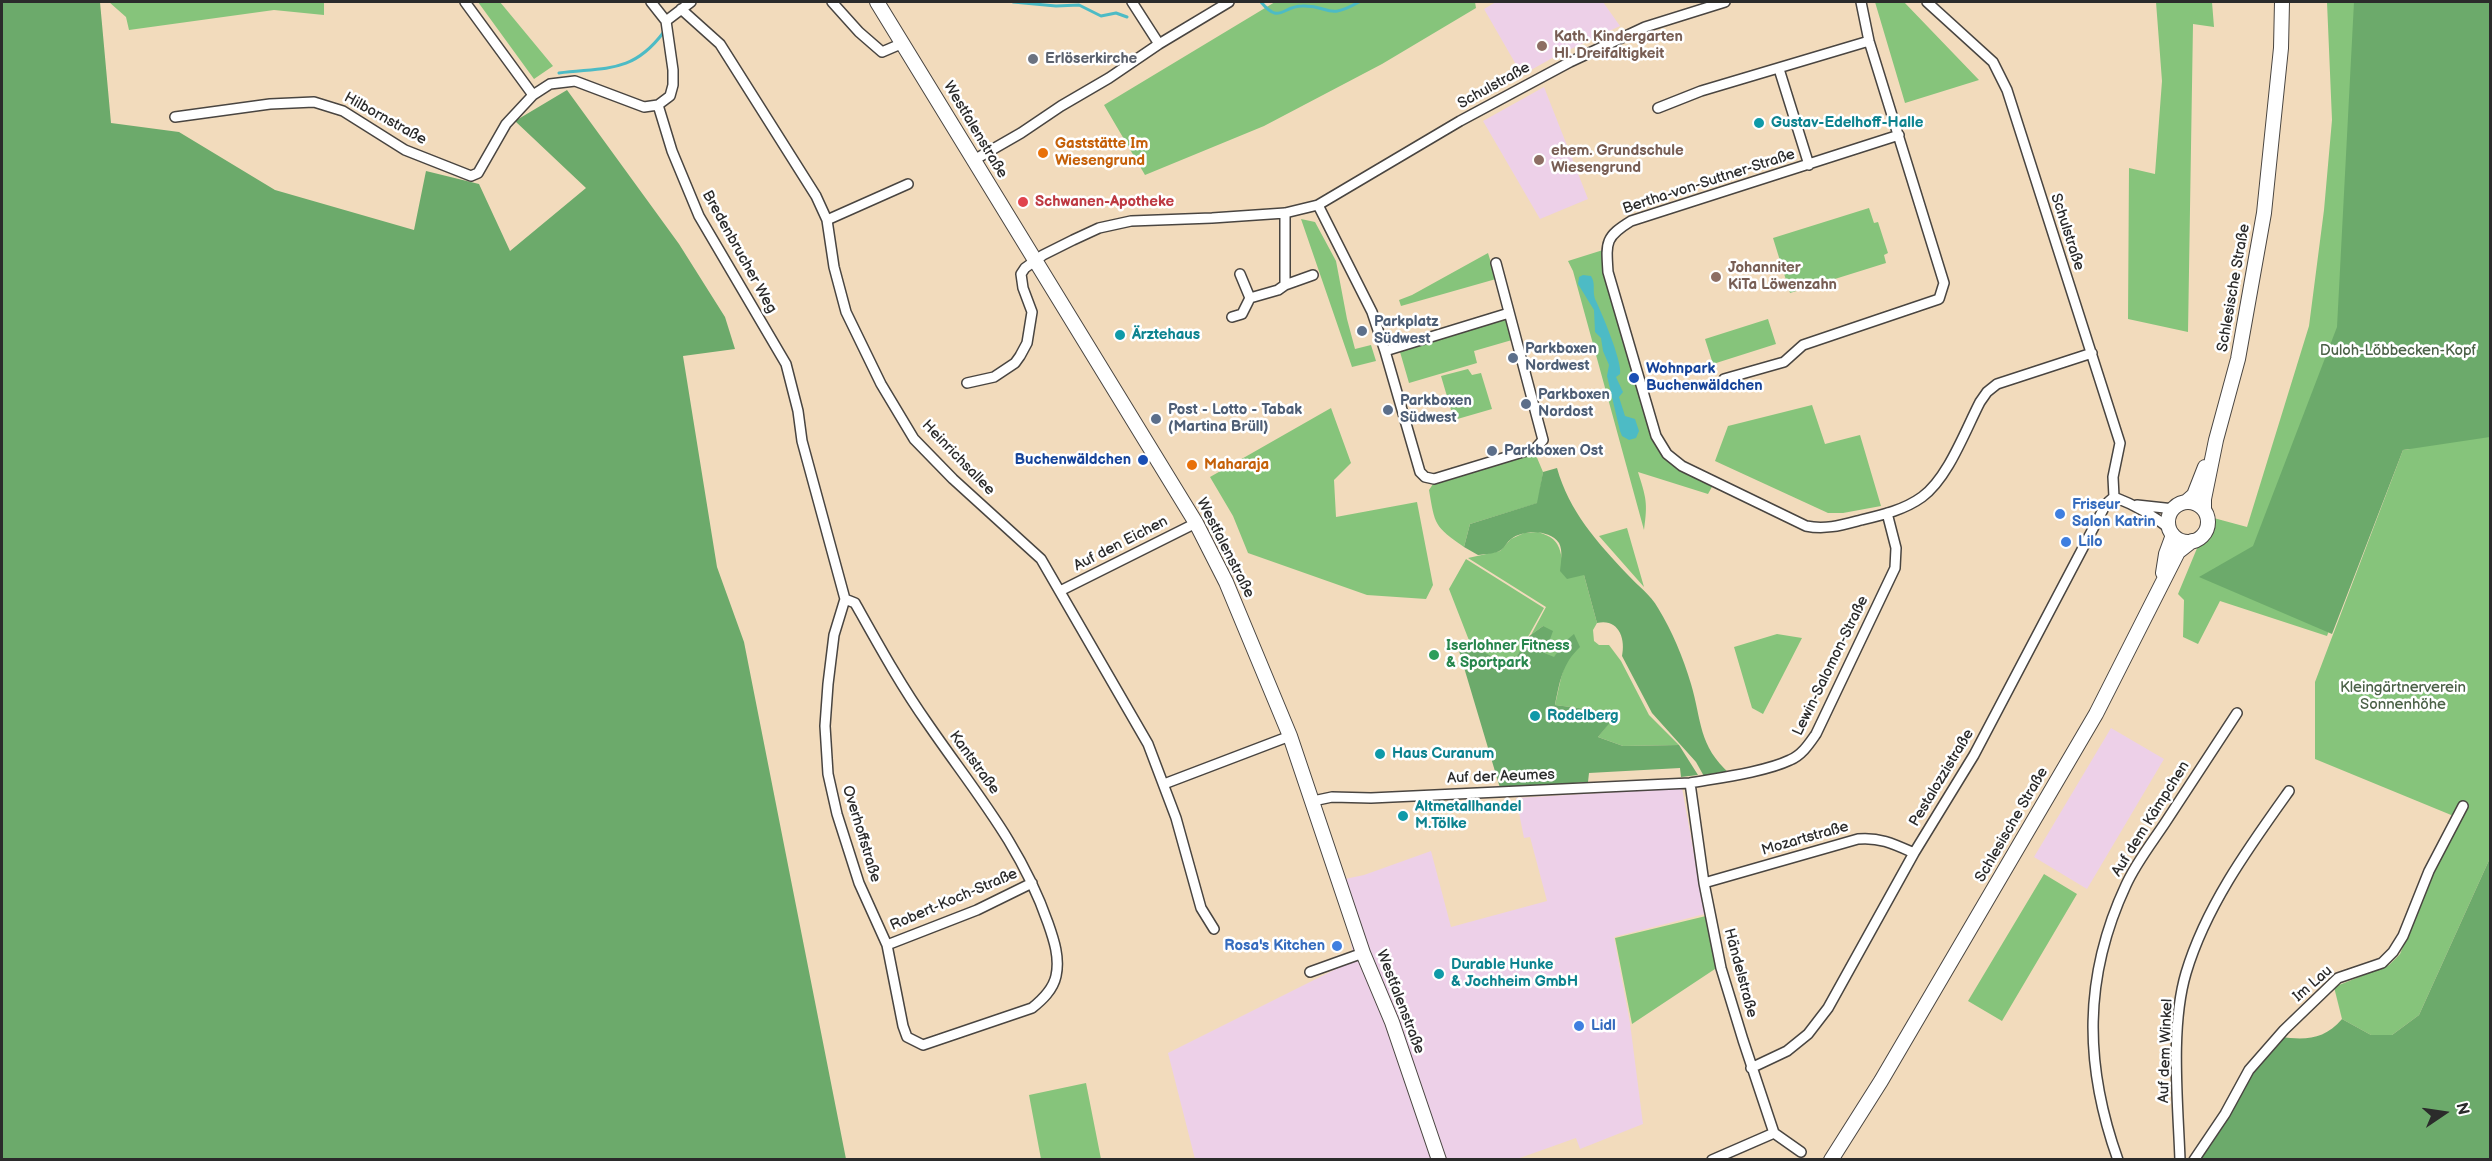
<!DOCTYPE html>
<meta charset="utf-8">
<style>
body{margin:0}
#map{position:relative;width:2492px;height:1161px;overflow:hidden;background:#f2dbbc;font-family:"Balsamiq Sans",sans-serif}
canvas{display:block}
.frame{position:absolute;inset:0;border:3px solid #2b2b2b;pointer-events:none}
.north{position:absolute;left:2414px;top:1083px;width:60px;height:60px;-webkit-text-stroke:4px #fff;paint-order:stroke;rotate:77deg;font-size:16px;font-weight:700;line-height:24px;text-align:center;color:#2b2b2b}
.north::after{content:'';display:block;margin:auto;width:21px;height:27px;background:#2b2b2b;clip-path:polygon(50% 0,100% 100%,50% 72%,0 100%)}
</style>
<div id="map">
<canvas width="2492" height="1161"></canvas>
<div class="frame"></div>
<div class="north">N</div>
</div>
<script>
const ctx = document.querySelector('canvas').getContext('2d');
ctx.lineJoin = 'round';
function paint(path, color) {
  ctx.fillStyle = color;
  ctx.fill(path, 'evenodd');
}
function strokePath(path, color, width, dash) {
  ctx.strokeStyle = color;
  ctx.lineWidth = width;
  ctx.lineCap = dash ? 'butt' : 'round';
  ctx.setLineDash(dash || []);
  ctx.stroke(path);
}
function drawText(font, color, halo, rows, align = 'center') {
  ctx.font = font + ' "Balsamiq Sans",sans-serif';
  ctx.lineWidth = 5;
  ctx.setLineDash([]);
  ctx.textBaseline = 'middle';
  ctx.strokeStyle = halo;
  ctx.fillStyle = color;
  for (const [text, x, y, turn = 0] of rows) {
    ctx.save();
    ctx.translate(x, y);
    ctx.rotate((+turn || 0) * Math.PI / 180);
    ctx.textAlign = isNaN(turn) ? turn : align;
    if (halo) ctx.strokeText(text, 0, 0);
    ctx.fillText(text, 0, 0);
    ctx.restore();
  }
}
const built = new Path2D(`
 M1496,2H1603L1620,26L1556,56L1522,75L1484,9Z
 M1544,87L1588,199L1540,219L1483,121Z
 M2111,728L2164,759L2087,889L2034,857Z
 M1682,788L1705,914L1614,937L1630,1023L1643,1124L1580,1149L1576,1138L1517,1159H1195L1168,1053L1354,960L1340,880L1364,875L1431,851L1451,927L1547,901L1530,837L1524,838L1516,798Z`);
const green = new Path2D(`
 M109,2H324V15L274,10L129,30L126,17Z
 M478,2H500L553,66L534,79Z
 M1275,2H1475L1476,8L1382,64L1264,126L1145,175L1104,105Z
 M1875,2H1904L1979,80L1905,103Z
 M2156,2H2212L2214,27L2193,24L2188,332L2128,319L2129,168L2155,174L2162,81Z
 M2327,2H2490V858L2419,1015L2392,1035H2371L2342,1019L2334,987L2389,965L2400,954L2456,817L2315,759V682L2403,450L2410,449L2399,444L2375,502L2327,636L2220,601L2198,644L2183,637L2184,600L2178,594L2210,517L2247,527L2309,326L2324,210L2332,120Z
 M1869,208L1874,223L1878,222L1888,253L1884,255L1886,263L1790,293L1773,238Z
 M1301,219L1315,222L1336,261L1347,319L1355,349L1371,345L1376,361L1352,367Z
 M1603,250L1658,430L1671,458L1713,485L1708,494L1638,472C1646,498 1648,502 1644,530L1573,271L1568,261Z
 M1488,253L1496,279L1401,306L1399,300L1412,295Z
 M1506,315L1512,340L1474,351L1477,363L1409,383L1398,345Z
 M1768,319L1776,344L1713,364L1705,339Z
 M1468,369L1472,375L1481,373L1492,409L1454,420L1441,376Z
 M1812,405L1825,444L1860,435L1881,506L1843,513H1828L1715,461L1728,426Z
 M1331,408L1351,463L1334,480L1336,517L1417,502L1433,585L1426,599L1367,595L1248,553L1233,516L1210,477Z
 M1535,453L1543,472L1538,503L1470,524L1464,547C1434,526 1435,525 1429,490L1433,484Z
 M1627,528L1644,587L1599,536Z
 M1538,532C1554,537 1559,542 1562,559L1584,575L1597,623L1593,630L1594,641L1599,645H1609L1621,661L1649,715L1679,745L1623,746L1598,737L1617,713L1555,705L1561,678L1574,635L1563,643L1554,658L1545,653L1543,626L1531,635L1546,607L1468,558L1500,551L1511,539L1524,533Z
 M1466,559L1544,608L1510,669L1470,643L1449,589Z
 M1777,634L1802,638L1763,714L1752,708L1734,647Z
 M2044,874L2077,894L2002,1021L1968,1001Z
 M1706,916L1718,967L1632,1024L1615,938Z
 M1086,1083L1101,1159H1041L1029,1095Z`);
const forest = new Path2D(`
 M2,2H100L111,123L179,132L275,190L414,230L426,171L479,184L510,251L586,188L515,121L567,90L679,244L725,317L735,349L683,356L717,567L744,642L846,1159H2Z
 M2354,2H2490V437L2403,450L2332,634L2199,577L2253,546L2337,327Z
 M1557,468C1569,511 1597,542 1627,574C1637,585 1651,595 1658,608C1672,631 1683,657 1691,684C1702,721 1698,745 1730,774L1705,778L1696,762L1652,713L1622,656C1626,638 1618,618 1597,623L1584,575L1567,579L1560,571C1561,563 1563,550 1559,543C1549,529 1523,530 1511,539C1507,542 1505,547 1501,550C1496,554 1485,554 1478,555L1464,547L1470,524L1537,503L1543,472Z
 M1543,626L1553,631L1545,653L1554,657L1563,643L1574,634L1580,647C1562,664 1560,681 1555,705L1618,713L1598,737L1623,746L1679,745L1698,775L1681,777L1680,768L1589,773L1588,782L1500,788L1457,644L1470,643L1510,668L1528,637Z
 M2490,858V1159L2197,1160L2251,1070L2280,1037C2306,1040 2324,1040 2342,1019L2371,1035H2392L2419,1015Z`);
const water = new Path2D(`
 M1583,275L1591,276C1596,284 1592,290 1595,299C1601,311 1623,363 1620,374L1616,377L1623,392L1619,397L1625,416L1635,419L1639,431L1636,438L1629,440L1622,436L1620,431L1607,376L1609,365L1603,351L1601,338L1595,332L1594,310L1578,284L1579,277Z`);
const stream = new Path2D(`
 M1013,2L1056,6L1079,5L1101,16L1116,13L1127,17
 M1261,2C1280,25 1282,6 1302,6C1331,5 1325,21 1359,2
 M559,73C605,67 632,74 663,33`);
const street = new Path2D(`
 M465,2L533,95
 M832,2L859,32L882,52L903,43
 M1132,2L1159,44
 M1927,2L1993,62L2007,90L2120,443L2113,477L2114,497
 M681,9L720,44L816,196L827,220L834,267L846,312L881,384L914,439L953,479L1041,559L1148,744L1176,818L1201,908L1214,929
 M666,21L691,2
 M1779,69L1809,165
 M658,105L672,151L699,216L786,364L798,411L802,441L845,599L834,635L828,684L825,726L828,774L837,814L859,883L887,945L903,1026L907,1037L923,1045L1032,1008C1042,1000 1053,990 1056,976C1060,958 1054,940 1048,923C1021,845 974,791 928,724C901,686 878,644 855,603L845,599
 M1658,108L1701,91L1869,41
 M175,117L270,104L314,102L343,111L405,150L471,176L478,173L506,124L533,95L550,84L575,81L644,107L658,105L670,96L673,85V70L666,21L651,2
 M1899,135L1631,221C1605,237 1606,242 1608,272L1656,436L1667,454L1682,466L1806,526C1826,530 1842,525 1861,520C1882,515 1904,510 1922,497C1948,478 1965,431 1980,402L1987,392L1997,384L2092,353
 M974,160L1021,133L1061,106L1109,78L1159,44L1229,2
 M1318,205L1372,312L1385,351L1420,472L1425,477L1434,479L1536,448L1543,440L1496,263
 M827,220L908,184
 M1240,274L1250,298L1278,290L1285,285V213
 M1285,285L1313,275
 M1232,317L1242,314L1250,298
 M1385,351L1509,313
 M1724,379L1784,362L1803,345L1939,299L1944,283L1869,41L1861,2
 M967,383L994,377L1015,363L1020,356L1027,343L1032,312L1023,288L1021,274L1025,268L1043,255L1073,240L1099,228L1131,221L1212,218L1285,213L1318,205L1460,121L1570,62L1645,27L1725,2
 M2114,497C2135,505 2153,515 2170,529
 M2137,505L2174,509
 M1060,591L1196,523
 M1690,783L1704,883L1721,968L1743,1040L1774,1133L1801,1152
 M1164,784L1290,736
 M1313,801L1332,797L1371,798L1690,783C1718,778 1765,772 1790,760C1802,755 1809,744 1816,734L1895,568L1896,548L1887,513
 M1704,883L1858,839C1880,837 1894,844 1914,853
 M887,945L977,910L1032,883
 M1310,972L1363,953
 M1751,1068L1787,1051L1808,1034L1828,1008L1914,853L1974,755L2106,504L2114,497
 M1712,1160L1774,1133
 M2118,1160C2084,1065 2083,977 2126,885C2136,863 2151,844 2165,823C2189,786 2213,750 2237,713
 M2180,1160C2178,1103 2170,1027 2186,973C2206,906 2249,847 2289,791
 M2194,1160L2225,1114L2249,1070L2284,1030L2338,978L2382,963L2393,952L2403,936L2429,871L2463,806`);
const secondary = new Path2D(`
 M877,2L1196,523L1226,582L1290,736L1363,953L1392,1022L1439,1160
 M2186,502L2194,495L2205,467
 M2168 522a20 20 0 1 1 40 0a20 20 0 1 1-40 0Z
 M2204,510V499L2216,440L2238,359L2264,213L2281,48L2282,2
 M2163,573L2166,554L2173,535
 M1831,1160L1881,1081L2096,714L2178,552L2192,541`);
const markers = [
 [1542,46,6,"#8d6e63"],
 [1033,59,6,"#6b7280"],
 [1759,123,6,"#0f9aa8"],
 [1043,153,6,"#e8710a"],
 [1539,160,6,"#8d6e63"],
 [1023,202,6,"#e0444e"],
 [1716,277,6,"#8d6e63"],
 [1362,331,6,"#5c6f8a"],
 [1120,335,6,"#0f9aa8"],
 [1513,358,6,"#5c6f8a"],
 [1634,378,6,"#1a4fb4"],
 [1526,404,6,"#5c6f8a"],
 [1388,410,6,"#5c6f8a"],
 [1156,419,6,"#5c6f8a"],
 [1492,451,6,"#5c6f8a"],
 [1143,460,6,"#1a4fb4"],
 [1192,465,6,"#e8710a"],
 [2060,514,6,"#3f7fe0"],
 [2066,542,6,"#3f7fe0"],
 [1434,655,6,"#2e9e5b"],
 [1535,716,6,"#0f9aa8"],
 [1380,754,6,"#0f9aa8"],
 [1403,816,6,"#0f9aa8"],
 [1337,946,6,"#3f7fe0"],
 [1439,974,6,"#0f9aa8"],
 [1579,1026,6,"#3f7fe0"]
];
const educationNames = [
 ["Kath. Kindergarten",1554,37],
 ["Hl. Dreifaltigkeit",1554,54],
 ["ehem. Grundschule",1551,151],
 ["Wiesengrund",1551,168],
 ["Johanniter",1728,268],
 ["KiTa Löwenzahn",1728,285]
];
const worshipNames = [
 ["Erlöserkirche",1045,59]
];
const streetNames = [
 ["Schulstraße",1494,86,-29],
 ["Hilbornstraße",385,119,29],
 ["Westfalenstraße",975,130,59],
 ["Bertha-von-Suttner-Straße",1709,182,-18],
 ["Schulstraße",2067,232,72],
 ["Bredenbrucher Weg",739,252,61],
 ["Schlesische Straße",2234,288,-80],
 ["Heinrichsallee",958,458,46],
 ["Auf den Eichen",1121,544,-27],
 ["Westfalenstraße",1225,548,63],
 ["Lewin-Salomon-Straße",1831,666,-64],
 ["Kantstraße",974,763,54],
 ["Auf der Aeumes",1501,777,-2],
 ["Pestalozzistraße",1942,778,-59],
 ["Auf dem Kämpchen",2151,819,-58],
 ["Schlesische Straße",2012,825,-60],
 ["Overhoffstraße",861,834,73],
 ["Mozartstraße",1805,839,-16],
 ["Robert-Koch-Straße",954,900,-23],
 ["Händelstraße",1740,973,75],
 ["Im Lau",2313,984,-41],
 ["Westfalenstraße",1400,1002,69],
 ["Auf dem Winkel",2166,1051,-88]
];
const cultureNames = [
 ["Gustav-Edelhoff-Halle",1771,123],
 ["Ärztehaus",1132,335],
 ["Rodelberg",1547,716],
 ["Haus Curanum",1392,754],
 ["Altmetallhandel",1415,807],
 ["M.Tölke",1415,824],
 ["Durable Hunke",1451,965],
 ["& Jochheim GmbH",1451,982]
];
const foodNames = [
 ["Gaststätte Im",1055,144],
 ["Wiesengrund",1055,161],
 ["Maharaja",1204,465]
];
const healthNames = [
 ["Schwanen-Apotheke",1035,202]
];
const serviceNames = [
 ["Parkplatz",1374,322],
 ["Südwest",1374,339],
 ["Parkboxen",1525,349],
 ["Nordwest",1525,366],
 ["Parkboxen",1538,395],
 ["Nordost",1538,412],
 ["Parkboxen",1400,401],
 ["Südwest",1400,418],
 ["Post - Lotto - Tabak",1168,410],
 ["(Martina Brüll)",1168,427],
 ["Parkboxen Ost",1504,451]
];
const parkNames = [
 ["Duloh-Löbbecken-Kopf",2398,351],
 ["Kleingärtnerverein",2403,688],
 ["Sonnenhöhe",2403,705]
];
const transitNames = [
 ["Wohnpark",1646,369],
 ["Buchenwäldchen",1646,386],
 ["Buchenwäldchen",1131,460,"right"]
];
const shopNames = [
 ["Friseur",2072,505],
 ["Salon Katrin",2072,522],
 ["Lilo",2078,542],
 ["Rosa's Kitchen",1325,946,"right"],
 ["Lidl",1591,1026]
];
const leisureNames = [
 ["Iserlohner Fitness",1446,646],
 ["& Sportpark",1446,663]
];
paint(built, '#edd0e8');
paint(green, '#86c47b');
paint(forest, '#6caa6b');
paint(water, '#4dbbc5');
strokePath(stream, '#4dbbc5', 3);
strokePath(street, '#494541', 12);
strokePath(secondary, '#494541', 16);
strokePath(street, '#fff', 9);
strokePath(secondary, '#fff', 14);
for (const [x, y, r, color] of markers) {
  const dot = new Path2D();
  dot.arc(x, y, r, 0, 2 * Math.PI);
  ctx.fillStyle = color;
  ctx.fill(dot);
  strokePath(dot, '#fff', 2);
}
drawText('bold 15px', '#785e54', '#fff', educationNames, 'left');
drawText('bold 15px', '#5b616d', '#fff', worshipNames, 'left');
drawText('15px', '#2b2b2b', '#fff', streetNames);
drawText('bold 15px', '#0d838f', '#fff', cultureNames, 'left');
drawText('bold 15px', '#c56008', '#fff', foodNames, 'left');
drawText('bold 15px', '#be3a42', '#fff', healthNames, 'left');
drawText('bold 15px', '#4e5e75', '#fff', serviceNames, 'left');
drawText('15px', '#4b6147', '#fff', parkNames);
drawText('bold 15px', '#164399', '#fff', transitNames, 'left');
drawText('bold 15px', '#366cbe', '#fff', shopNames, 'left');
drawText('bold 15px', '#27864d', '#fff', leisureNames, 'left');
</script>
